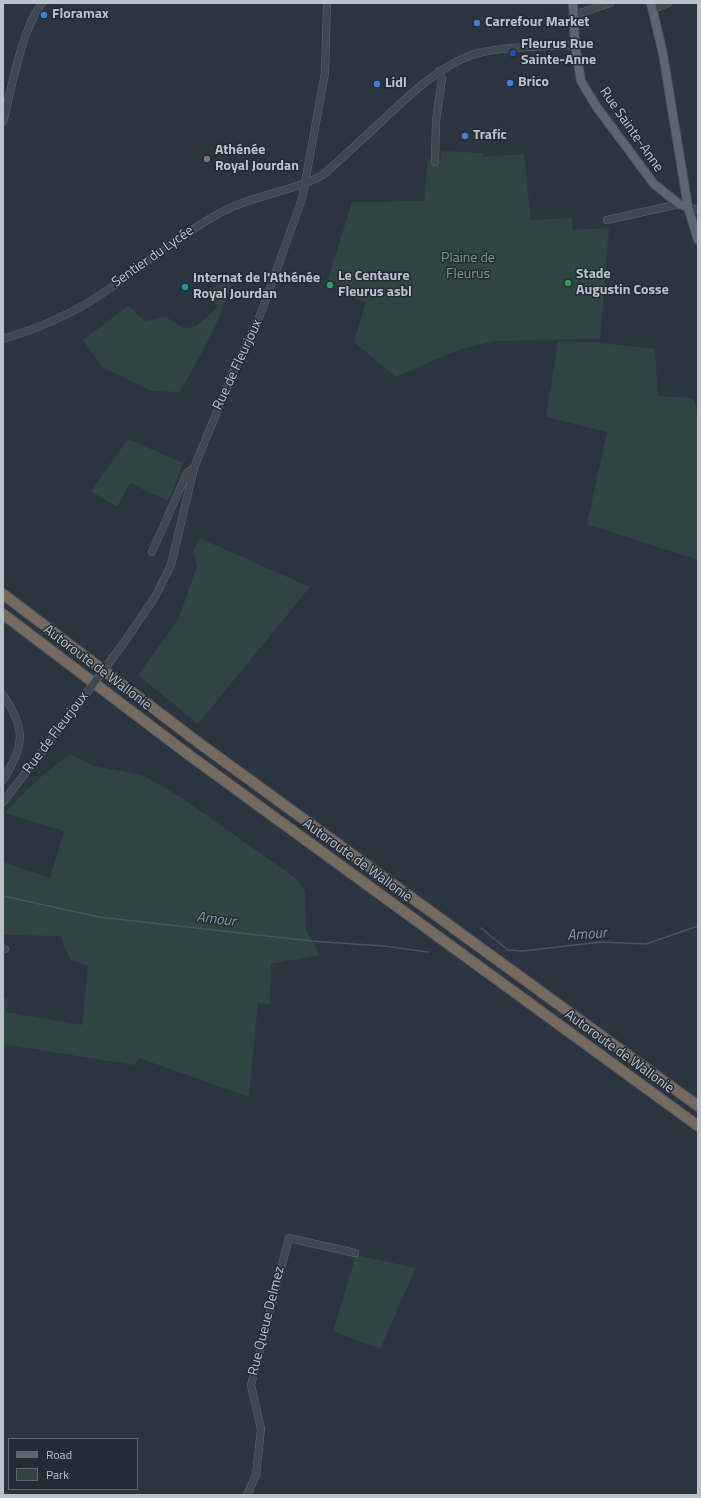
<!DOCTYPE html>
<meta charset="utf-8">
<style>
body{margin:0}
#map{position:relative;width:701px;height:1498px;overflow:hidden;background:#2b3540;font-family:"Titillium Web",sans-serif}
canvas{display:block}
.frame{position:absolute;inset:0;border:4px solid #bcc2ca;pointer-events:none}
.legend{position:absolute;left:8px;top:1438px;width:130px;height:52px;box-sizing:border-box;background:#232c36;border:1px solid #606871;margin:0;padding:5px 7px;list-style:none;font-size:12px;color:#bcc2ca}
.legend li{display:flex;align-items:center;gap:8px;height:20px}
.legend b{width:20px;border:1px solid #606871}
</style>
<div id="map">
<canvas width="701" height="1498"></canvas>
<div class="frame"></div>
<ul class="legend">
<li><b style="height:5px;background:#5d6670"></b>Road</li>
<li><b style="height:11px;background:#304443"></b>Park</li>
</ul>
</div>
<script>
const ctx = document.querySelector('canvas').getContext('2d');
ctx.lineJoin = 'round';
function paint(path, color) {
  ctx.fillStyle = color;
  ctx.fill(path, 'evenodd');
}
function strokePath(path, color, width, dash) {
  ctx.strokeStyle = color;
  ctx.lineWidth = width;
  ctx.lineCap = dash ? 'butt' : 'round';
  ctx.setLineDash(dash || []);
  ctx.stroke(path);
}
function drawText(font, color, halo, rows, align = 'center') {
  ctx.font = font + ' "Titillium Web",sans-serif';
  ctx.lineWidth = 3;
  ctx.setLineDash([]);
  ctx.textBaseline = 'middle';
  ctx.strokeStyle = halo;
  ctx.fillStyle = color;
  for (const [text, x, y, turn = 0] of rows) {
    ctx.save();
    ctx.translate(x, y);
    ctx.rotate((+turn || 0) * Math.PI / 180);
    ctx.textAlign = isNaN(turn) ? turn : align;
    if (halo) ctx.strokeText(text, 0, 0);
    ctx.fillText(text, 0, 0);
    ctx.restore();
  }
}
const green = new Path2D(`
 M442,151L483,153L484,157L524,154L531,220L572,218L573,230L609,228L600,339L495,341L458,350L396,377L354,342L366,302L349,297L352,288L328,279L352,202L424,201L428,159L441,160Z
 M233,274C224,318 201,353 180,392L151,391L102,367L83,340L128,306L145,321L166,317L183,328L195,327L218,307L210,291Z
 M558,341L601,343L655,349L658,396L690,398L695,401L698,418V560L587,524L607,432L546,417Z
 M128,439L183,463L168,501L130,483L117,507L91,491Z
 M199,538L310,587L198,724L138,675L179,618L197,566L193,551Z
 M70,754L94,766L143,775L179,796L294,877L305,890L306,930L320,955L271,964L270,1004L258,1003L249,1097L139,1058L134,1065L3,1044V998L7,999L6,1012L82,1025L88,966L71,960L64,947L61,936L3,935V862L50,878L64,831L4,813L43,775Z
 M356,1255L416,1268L380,1349L333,1331Z`);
const stream = new Path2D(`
 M3,896L99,917L311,941L384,946L428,952
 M481,928L508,950L523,951L601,942L646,944L698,926`);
const minor = new Path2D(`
 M653,9L668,3
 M574,15L610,3
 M3,122C12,88 21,30 42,3
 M435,162L436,121L442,79L439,71
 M688,207L698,210
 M607,220L679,204
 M3,339C36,329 68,316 97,297C138,270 175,238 218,214C251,195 290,193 323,175C344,156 365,137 386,117C411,94 436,69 469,56C495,46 545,47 575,45
 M152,552L187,473L194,468
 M123,644L155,597L171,565L194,468L232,375L261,313L302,199L325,73L327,3
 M3,695C27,730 24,745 3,780
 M3,802L70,715
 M3,948L5,949
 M247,1495L256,1475L261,1429L251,1385L289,1238L355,1253`);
const major = new Path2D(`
 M573,3L575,45L581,81L596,106L654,184L679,204L688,207
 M651,3L663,54L688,207L698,240`);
const highway = new Path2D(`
 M3,594L199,743L698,1106
 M3,614L189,755L698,1126`);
const minorBridge = new Path2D(`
 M70,715L123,644`);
const markers = [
 [44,15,4,"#3f7fe0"],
 [477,23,4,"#3f7fe0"],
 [513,53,4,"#1a4fb4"],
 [510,83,4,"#3f7fe0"],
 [377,84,4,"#3f7fe0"],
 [465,136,4,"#3f7fe0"],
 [207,159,4,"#8d6e63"],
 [568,283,4,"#2e9e5b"],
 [330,285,4,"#2e9e5b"],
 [185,287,4,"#0f9aa8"]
];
const poiNames = [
 ["Floramax",52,15],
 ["Carrefour Market",485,23],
 ["Fleurus Rue",521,45],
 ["Sainte-Anne",521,61],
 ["Brico",518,83],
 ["Lidl",385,84],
 ["Trafic",473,136],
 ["Athénée",215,151],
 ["Royal Jourdan",215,167],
 ["Stade",576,275],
 ["Augustin Cosse",576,291],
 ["Le Centaure",338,277],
 ["Fleurus asbl",338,293],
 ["Internat de l'Athénée",193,279],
 ["Royal Jourdan",193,295]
];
const streetNames = [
 ["Rue Sainte-Anne",631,130,55],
 ["Sentier du Lycée",153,257,-35],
 ["Rue de Fleurjoux",238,365,-65],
 ["Autoroute de Wallonie",97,668,37],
 ["Rue de Fleurjoux",56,733,-53],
 ["Autoroute de Wallonie",357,861,36],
 ["Autoroute de Wallonie",619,1052,36],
 ["Rue Queue Delmez",267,1321,-76]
];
const parkNames = [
 ["Plaine de",468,259],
 ["Fleurus",468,275]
];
const waterNames = [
 ["Amour",216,920,7],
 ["Amour",587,935,-4]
];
paint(green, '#304443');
strokePath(stream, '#435467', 1.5);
strokePath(minor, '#5d656e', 8);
strokePath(major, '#48505a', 10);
strokePath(highway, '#49525b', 12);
strokePath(minor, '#3f4750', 7);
strokePath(major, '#5d6670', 8);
strokePath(highway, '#756a5d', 10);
strokePath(minorBridge, '#5d656e', 8, []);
strokePath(minorBridge, '#3f4750', 7);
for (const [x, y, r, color] of markers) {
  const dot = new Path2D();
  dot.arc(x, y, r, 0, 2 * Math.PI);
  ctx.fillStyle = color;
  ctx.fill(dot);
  strokePath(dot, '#232c36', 1.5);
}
drawText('bold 14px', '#bcc2ca', '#232c36', poiNames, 'left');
drawText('14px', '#bcc2ca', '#232c36', streetNames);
drawText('14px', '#7d9d83', '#232c36', parkNames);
drawText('italic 15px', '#8194aa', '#232c36', waterNames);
</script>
